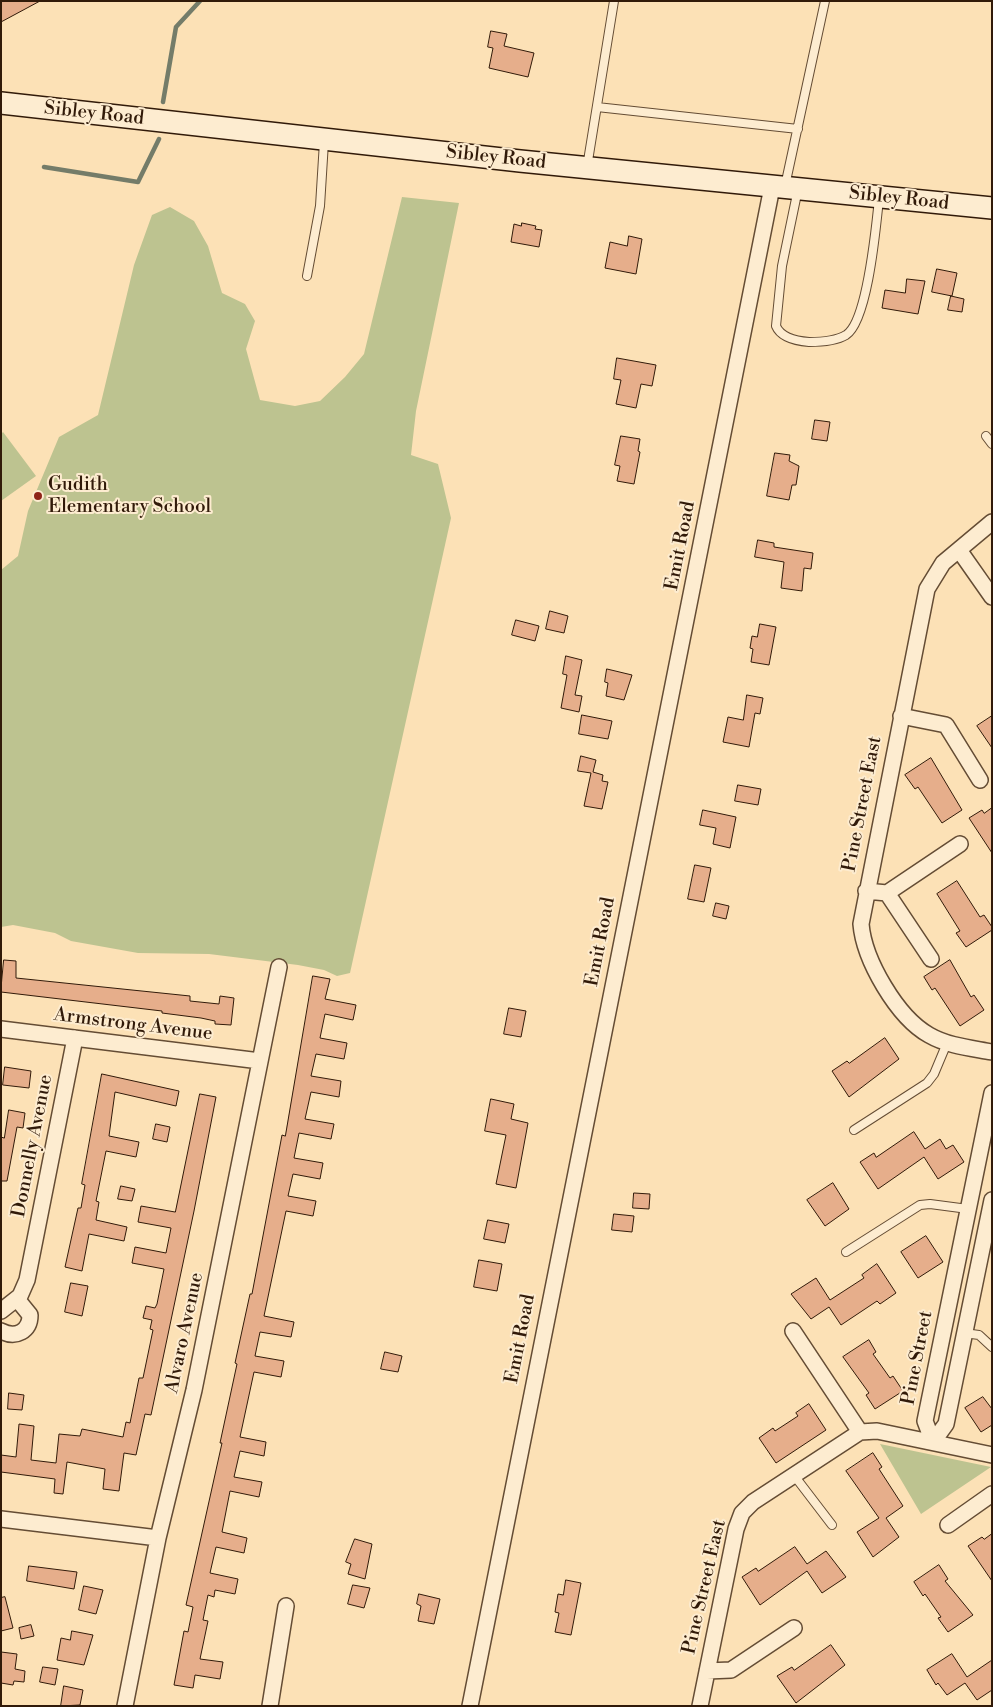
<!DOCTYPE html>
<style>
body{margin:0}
#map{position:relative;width:993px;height:1707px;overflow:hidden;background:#fce1b6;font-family:"Libre Bodoni",serif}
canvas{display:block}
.frame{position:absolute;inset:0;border:2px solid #311a09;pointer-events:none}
</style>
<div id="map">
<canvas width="993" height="1707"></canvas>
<div class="frame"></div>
</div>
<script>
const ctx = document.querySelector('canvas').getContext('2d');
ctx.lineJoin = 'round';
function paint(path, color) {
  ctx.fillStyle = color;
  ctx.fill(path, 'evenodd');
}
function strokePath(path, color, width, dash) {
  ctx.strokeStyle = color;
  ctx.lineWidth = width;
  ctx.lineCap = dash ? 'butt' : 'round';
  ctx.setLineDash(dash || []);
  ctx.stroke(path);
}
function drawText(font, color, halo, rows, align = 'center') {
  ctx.font = font + ' "Libre Bodoni",serif';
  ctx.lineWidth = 4;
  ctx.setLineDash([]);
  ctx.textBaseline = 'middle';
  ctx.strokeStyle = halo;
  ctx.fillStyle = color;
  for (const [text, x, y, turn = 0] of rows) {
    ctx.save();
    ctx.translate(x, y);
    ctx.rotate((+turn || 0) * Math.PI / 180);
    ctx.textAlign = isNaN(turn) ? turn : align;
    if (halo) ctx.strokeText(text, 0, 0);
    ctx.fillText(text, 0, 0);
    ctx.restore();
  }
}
const green = new Path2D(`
 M402,197L459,203L416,411L411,455L438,464L451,518L350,973L337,976L324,970L298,965L209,954L138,953L71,941L55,933L13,925L1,927V570L18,556L28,511L59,437L98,415L134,265L152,215L170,207L194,221L208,246L222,293L245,304L255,321L246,349L260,400L295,406L320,401L345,377L364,354Z
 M3,432L36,476L1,501V434Z
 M880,1444L991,1467L921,1514Z`);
const stream = new Path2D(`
 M163,102L176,27L200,1
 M44,167L138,182L159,139`);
const building = new Path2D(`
 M1,1H40L1,22Z
 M491,31L507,34L504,46L534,53L528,77L489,68L493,48L488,47Z
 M522,223L536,226L535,229L542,230L539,247L511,242L514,224L521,226Z
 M629,236L642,239L636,274L605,268L610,242L627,246Z
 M937,269L957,273L952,296L932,292Z
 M907,279L925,281L918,314L882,308L885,290L905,293Z
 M951,296L964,299L962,312L948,310Z
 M617,358L656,365L652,386L641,384L636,408L616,404L621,380L614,379Z
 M815,420L830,422L827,441L812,439Z
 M621,436L640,439L638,451L640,452L634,484L617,481L620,466L615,465Z
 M775,453L790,455L789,461L799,466L796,485H792L789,500L767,496Z
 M758,540L774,543V547L813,553L811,569L804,568L802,591L781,588L784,562L755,557Z
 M550,611L568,616L564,633L546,629Z
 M516,620L539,626L535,641L512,635Z
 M760,624L776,627L769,665L751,662L753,649L750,648L752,636L757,637Z
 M566,656L582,660L575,695L582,696L579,712L561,708L567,675L563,674Z
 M607,669L632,675L624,700L606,696L608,683L605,682Z
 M747,695L763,698L760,714L755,713L749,747L723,742L728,717L743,720Z
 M582,715L612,721L608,739L579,734Z
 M992,716V748L977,726Z
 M581,756L596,760L593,772L603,775L602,781L608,782L602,809L584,806L591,773L578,771Z
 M931,758L962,810L942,823L918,787L915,789L905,775Z
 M738,785L761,789L758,805L735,801Z
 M992,808V853L969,818L982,810L984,813Z
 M703,810L736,817L730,848L713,844L716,828L700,825Z
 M695,865L711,868L704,902L688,899Z
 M957,881L980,917L984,915L992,927V930L966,947L956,933L960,931L937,894Z
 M716,903L729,906L726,919L713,916Z
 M4,960L16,961V978L190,996V1001L219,1004L220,996L234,998L231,1025L215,1024V1021L201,1018L162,1013V1011L1,992Z
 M950,960L971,997L974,995L984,1010L960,1026L935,988L932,990L924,977Z
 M313,976L330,979L325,999L356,1005L353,1020L325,1014L320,1038L347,1043L344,1059L316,1054L311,1076L341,1081L339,1097L311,1092L305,1119L334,1124L331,1139L299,1133L294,1158L323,1163L320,1179L293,1174L288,1196L316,1201L313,1216L286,1211L264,1316L294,1322L291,1337L260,1332L255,1356L284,1361L281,1377L254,1372L240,1437L266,1442L264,1456L240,1451L234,1477L262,1482L259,1497L230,1491L222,1532L247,1538L244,1553L216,1547L210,1573L238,1579L235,1594L215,1590L214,1597L208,1595L203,1620L208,1621L200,1659L223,1662L220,1679L195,1675L193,1688L174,1685L184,1631L188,1632L193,1607L186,1605L222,1443H220L237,1364L235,1363L250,1294H252L282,1135L285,1136Z
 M509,1008L526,1011L521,1037L504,1034Z
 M885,1038L899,1059L849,1097L832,1071L847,1061L849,1063Z
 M5,1067L31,1071L29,1088L3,1085Z
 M102,1074L179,1091L176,1106L115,1092L109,1136L139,1142L136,1157L106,1151L96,1201L99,1202L96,1220L127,1227L124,1241L89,1234L82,1271L65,1267L78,1208H81L85,1185L82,1184Z
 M200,1094L216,1097L194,1211L151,1415L145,1414L136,1455L124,1453L119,1491L103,1489L105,1469L67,1462L63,1494L54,1493L55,1479L1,1472V1455L16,1457L19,1424L34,1426L31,1460L56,1463L59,1434L80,1436L82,1429L123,1437L126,1422L130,1423L139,1378H143L153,1330L150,1329L152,1320L143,1318L146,1306L155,1308L157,1304L164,1269L132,1263L135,1247L166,1253L171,1228L138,1222L141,1206L175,1212Z
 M491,1099L514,1104L511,1119L528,1123L516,1188L496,1184L506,1135L485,1131Z
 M9,1110L25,1113L23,1128L17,1127L7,1181H1V1137L4,1138Z
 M156,1124L170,1127L167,1142L153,1139Z
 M914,1132L925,1149L940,1139L946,1149L953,1145L964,1162L938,1179L924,1157L878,1189L860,1162L874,1153L876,1157Z
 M833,1183L849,1209L825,1226L807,1200Z
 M121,1186L135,1189L132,1201L118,1199Z
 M634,1193L650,1194L649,1209L633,1208Z
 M614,1214L634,1216L632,1232L612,1230Z
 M488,1220L509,1224L505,1243L484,1239Z
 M926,1236L943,1262L918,1278L901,1252Z
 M479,1260L502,1264L497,1291L474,1287Z
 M877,1264L896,1293L880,1304L877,1301L841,1325L829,1307L811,1319L791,1294L816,1278L830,1300L864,1278L862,1275Z
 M71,1283L88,1286L82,1316L65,1312Z
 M869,1340L876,1352L873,1354L890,1378L893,1376L903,1391L875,1409L866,1395L869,1393L843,1357Z
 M385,1352L402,1356L398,1372L381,1369Z
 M9,1393L24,1395L22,1410L8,1409Z
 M983,1397L992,1409V1425L981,1432L965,1408Z
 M809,1404L826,1430L776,1463L759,1438L773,1428L775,1431L798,1416L796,1413Z
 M873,1453L882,1467L879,1469L903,1506L886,1518L899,1537L873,1557L857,1532L879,1518L846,1471Z
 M992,1534V1581L968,1546L982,1537L984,1539Z
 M355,1539L372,1544L365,1579L348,1574L351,1564L346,1562Z
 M795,1547L807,1564L826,1551L846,1577L822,1593L807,1571L760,1605L742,1577L756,1568L758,1571Z
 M939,1565L948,1579L945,1581L973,1615L948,1632L938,1618L941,1617L925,1594L923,1596L914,1582Z
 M29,1566L77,1572L74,1589L27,1581Z
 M566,1580L581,1583L571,1635L555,1632L559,1613L555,1612L558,1594L563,1595Z
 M353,1585L370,1588L364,1608L348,1604Z
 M84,1586L103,1590L96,1614L79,1610Z
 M419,1594L440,1599L434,1624L418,1621L421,1606L417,1604Z
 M5,1597L13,1628L1,1631V1598Z
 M31,1625L34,1636L21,1639L19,1628Z
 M72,1631L93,1635L84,1665L57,1660L61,1638L70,1640Z
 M831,1645L845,1665L796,1703L777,1676L792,1667L794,1670Z
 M1,1652L17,1654L15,1669L25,1671L24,1682L14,1681L13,1685L1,1683Z
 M952,1654L967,1677L992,1660V1690L977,1700L965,1683L947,1695L938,1683L936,1685L927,1670Z
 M43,1667L58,1669L55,1685L40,1682Z
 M64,1686L83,1690L80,1705L61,1706Z`);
const service = new Path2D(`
 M597,107L798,129
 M587,167L614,1
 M785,186L825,1
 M798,189L782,266L776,326C781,338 797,341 809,342C820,342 836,341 846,335C868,321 876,226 879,199
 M307,276L320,206L324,142
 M986,436L992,444
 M854,1130L927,1083L934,1074L947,1043
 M846,1252L920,1205L930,1204L968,1209
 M964,1333L979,1335L992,1347
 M793,1474L832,1525`);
const minor = new Path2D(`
 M992,522L943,563L927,589L861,924C864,960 897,1017 929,1035C948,1046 971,1048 992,1052
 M959,550L992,597
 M901,716L946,725L980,780
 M866,891L887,893L931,959
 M887,893L960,844
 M1,1029L260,1061
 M1,1311L20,1296L27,1280L75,1038
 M1,1331C16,1339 30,1331 30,1315L17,1299
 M793,1331L860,1432
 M933,1442L925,1421L992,1093
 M933,1442L946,1424L992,1200
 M1,1519L158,1538
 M948,1525L992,1494
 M707,1671L731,1670L794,1628
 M125,1706L158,1538L194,1390L279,967
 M270,1706L286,1606
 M470,1706L772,187
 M700,1706L736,1529L742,1513L753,1502L860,1432L877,1431L992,1455`);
const secondary = new Path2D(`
 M1,103L520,161L992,208`);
const markers = [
 [38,496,5,"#8f2418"]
];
const streetNames = [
 ["Sibley Road",94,114,6],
 ["Sibley Road",496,158,6],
 ["Sibley Road",899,199,6],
 ["Emit Road",681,546,-79],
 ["Pine Street East",863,804,-79],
 ["Emit Road",601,942,-79],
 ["Armstrong Avenue",133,1025,7],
 ["Donnelly Avenue",33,1146,-79],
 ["Alvaro Avenue",185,1333,-78],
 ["Emit Road",521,1339,-79],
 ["Pine Street",918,1358,-79],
 ["Pine Street East",705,1587,-77]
];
const poiNames = [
 ["Gudith",48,485],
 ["Elementary School",48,507]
];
paint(green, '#bdc390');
strokePath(stream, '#747c69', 4.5);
paint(building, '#e6ae8b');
strokePath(building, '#311a09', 1);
strokePath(service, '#644c34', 10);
strokePath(minor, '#644c34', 18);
strokePath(secondary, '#311a09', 24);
strokePath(service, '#fdecd0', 8);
strokePath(minor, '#fdecd0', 15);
strokePath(secondary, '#fdecd0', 21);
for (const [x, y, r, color] of markers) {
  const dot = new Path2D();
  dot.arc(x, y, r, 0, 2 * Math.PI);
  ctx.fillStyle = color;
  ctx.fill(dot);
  strokePath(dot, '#fdecd0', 2);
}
drawText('19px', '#311a09', '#fdecd0', streetNames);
drawText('19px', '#311a09', '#fdecd0', poiNames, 'left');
</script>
